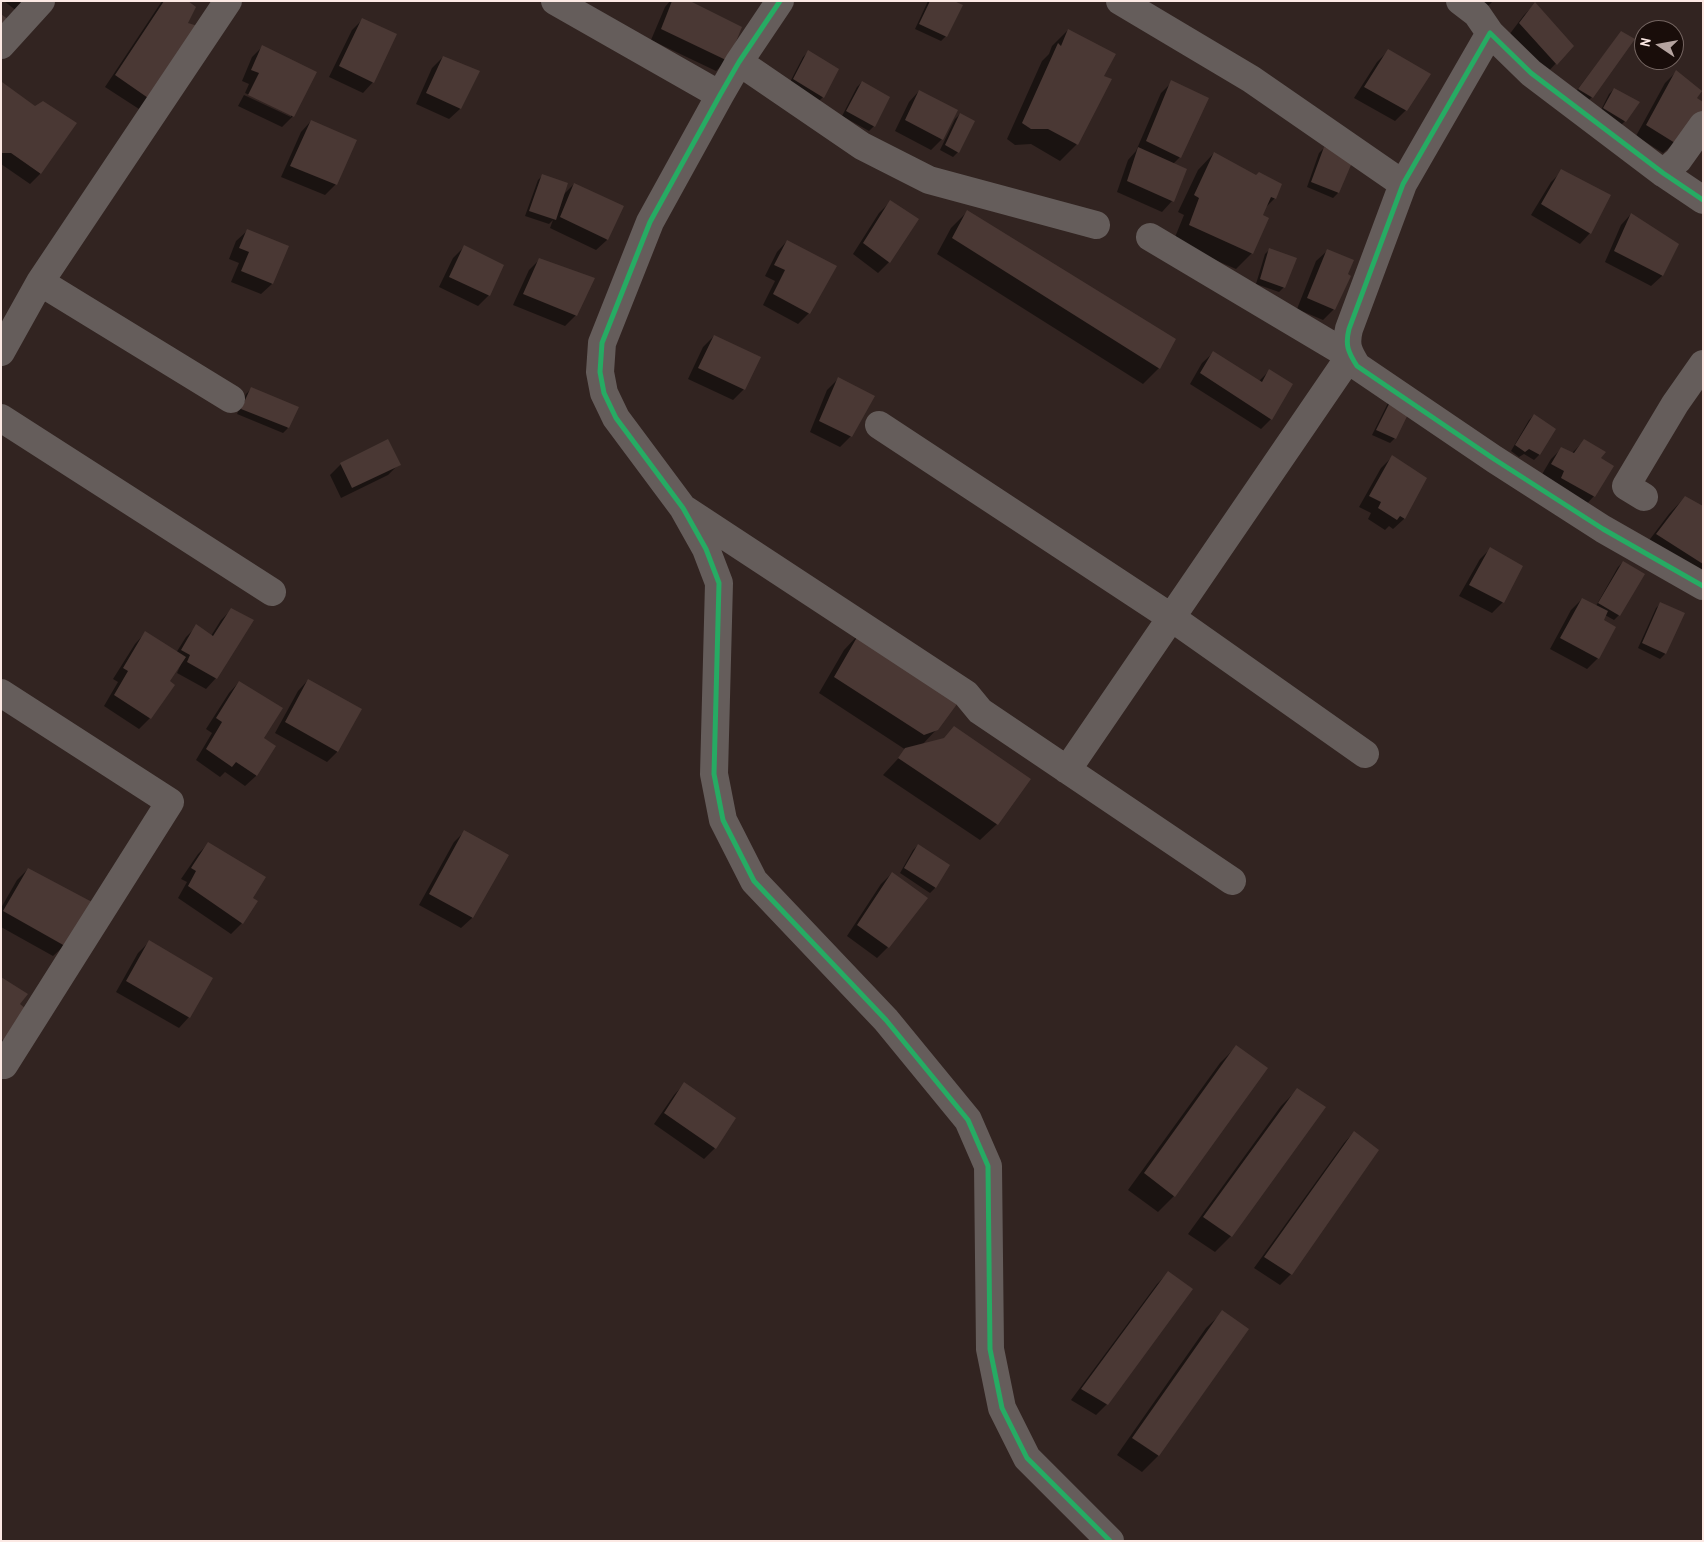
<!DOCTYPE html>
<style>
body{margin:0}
#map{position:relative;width:1704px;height:1542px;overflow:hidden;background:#322421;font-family:"Archivo Narrow",sans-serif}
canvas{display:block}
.frame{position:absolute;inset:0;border:2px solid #fce9e4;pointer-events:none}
.north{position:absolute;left:1634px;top:20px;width:50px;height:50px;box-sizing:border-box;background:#190d0a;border:1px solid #746561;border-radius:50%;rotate:282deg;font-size:14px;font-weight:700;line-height:20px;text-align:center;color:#fce9e4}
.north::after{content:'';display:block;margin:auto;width:18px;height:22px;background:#b5a4a0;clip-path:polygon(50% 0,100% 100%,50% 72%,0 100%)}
</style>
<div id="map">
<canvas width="1704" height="1542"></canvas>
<div class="frame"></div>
<div class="north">N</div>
</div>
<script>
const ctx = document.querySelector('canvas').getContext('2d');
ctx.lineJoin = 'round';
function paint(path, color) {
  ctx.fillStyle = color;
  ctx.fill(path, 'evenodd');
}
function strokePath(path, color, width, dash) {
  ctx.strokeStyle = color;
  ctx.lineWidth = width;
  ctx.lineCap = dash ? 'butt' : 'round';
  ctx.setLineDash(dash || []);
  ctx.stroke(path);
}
const shadow = new Path2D(`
 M4,1H29L18,12Z
 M162,1H186L187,23L199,28L139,109L105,87Z
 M670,1H687L727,60L716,71L651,40L665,7Z
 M928,1H951L946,36L941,41L915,29Z
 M1470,1H1493L1484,10Z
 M1535,4L1572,46L1545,75L1509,35L1524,15Z
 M363,19L373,82L363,93L329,77L352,30Z
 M1068,30L1103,76L1110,80L1076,145L1060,161L1031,144L1015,145L1007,139L1042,61L1049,54L1052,46Z
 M1621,32L1592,97L1587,102L1574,94Z
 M263,46L293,116L282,127L238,106L244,95L291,117V114L245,93L249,84L242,81L252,57Z
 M1388,51L1406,110L1395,121L1354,98L1377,62Z
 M808,52L837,69L823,97L818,102L789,84L803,57Z
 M443,57L460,109L449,119L416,104L432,68Z
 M1676,72L1695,99L1677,151L1670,147L1663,153L1636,136L1665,83Z
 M862,82L874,126L869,131L842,116L857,87Z
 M1172,82L1180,157L1173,164L1172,201L1162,212L1117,192L1128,160L1136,151L1161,93Z
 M2,84L35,108L75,123L40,174L30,184L1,164Z
 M1614,89L1625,121L1620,126L1599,114L1609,94Z
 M919,91L942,139L931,150L895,131L909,102Z
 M960,114L958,152L953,157L940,150L955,119Z
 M311,121L336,184L325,195L281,177L301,132Z
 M1324,148L1338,193L1333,198L1307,187L1319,153Z
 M1214,153L1275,198L1264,209L1252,253L1236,269L1173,242L1184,215L1178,212L1198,170Z
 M1562,171L1590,233L1580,244L1531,215L1551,182Z
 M543,175L562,196L574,184L607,240L596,250L550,228L553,220L549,224L525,216L538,180Z
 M890,202L889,262L878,273L853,254L879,213Z
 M967,212L1159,368L1143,384L937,254L951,228Z
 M1631,214L1678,244L1662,276L1651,286L1605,262L1621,225Z
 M247,231L272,284L261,294L231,282L239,263L229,259L236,241Z
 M787,241L809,313L798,324L763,305L775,281L765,276L777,252Z
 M464,247L489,295L478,306L439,287L453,258Z
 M1270,249L1284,287L1279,292L1256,284L1265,254Z
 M1327,251L1334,309L1323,320L1297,309L1316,261Z
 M540,259L576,315L565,326L513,305L529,270Z
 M714,336L744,389L733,400L688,379L703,347Z
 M1213,353L1259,381L1270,370L1271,419L1261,429L1190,384L1202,363Z
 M838,379L851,436L840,447L810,432L827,390Z
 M251,389L288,428L283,433L237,414L246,394Z
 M1393,398L1395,438L1390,443L1372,435L1388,403Z
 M1534,415L1554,429L1539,455L1534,460L1524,454L1519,457L1511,451L1529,420Z
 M1584,441L1599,458L1594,496L1584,507L1541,476L1551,459L1562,448L1572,453Z
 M1392,457L1425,479L1404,519L1393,529L1389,526L1385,530L1368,519L1371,513L1359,507L1381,468Z
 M341,464H399L388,475L341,498L330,475Z
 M1685,497L1703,508V590L1641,551L1669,514Z
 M1491,548L1521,566L1503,602L1492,613L1459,596L1480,559Z
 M1623,562L1619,615L1614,620L1605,615L1602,621L1598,658L1587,669L1550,649L1571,610L1582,599L1596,606L1618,567Z
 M1661,603L1665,654L1660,659L1638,648L1656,608Z
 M232,609L216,678L206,689L177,673L181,664L180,663L168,681L150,718L139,729L104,706L118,682L113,679L135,644L145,633L176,653L186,637L197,626L211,636L221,620Z
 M860,633L937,729L921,746L997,824L980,840L883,775L906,750L819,693L844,650Z
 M308,680L361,709L337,752L327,762L275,733L298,691Z
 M239,682L262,739L274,747L256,776L245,786L225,772L220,777L196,760L212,733L206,729L229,693Z
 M464,832L507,855L472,918L461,928L419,905L454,842Z
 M209,843L251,898L256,902L242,923L231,934L178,898L187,882L181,879L198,854Z
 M918,845L948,865L935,888L930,893L900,873L913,850Z
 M28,869L64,946L53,956L1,927V908L17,880Z
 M892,873L888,947L877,958L847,936L881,884Z
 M149,942L189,1017L179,1028L116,992L138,953Z
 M1236,1047L1174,1196L1158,1212L1128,1190L1220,1063Z
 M684,1084L715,1148L704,1159L654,1124L674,1095Z
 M1297,1090L1231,1236L1215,1252L1188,1234L1281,1106Z
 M1354,1132L1291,1274L1280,1285L1254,1268L1344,1143Z
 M1168,1273L1107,1404L1096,1415L1071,1400L1157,1284Z
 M1223,1312L1158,1456L1142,1472L1117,1455L1206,1328Z`);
const building = new Path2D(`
 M164,1H188L196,7L188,23L201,27L151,100L115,75Z
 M672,1H690L742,27L728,61L661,29Z
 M930,1H954L963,5L947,37L919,24Z
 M1535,2L1574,46L1557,65L1519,23Z
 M1,14L9,20L1,30Z
 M362,18L397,34L374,83L339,66Z
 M1068,29L1116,54L1104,76L1112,79L1078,145L1048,129H1031L1022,123L1058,43L1061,46Z
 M1621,31L1635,39L1593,98L1578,89Z
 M262,45L317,72L294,117L248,95L259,73L251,70Z
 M1388,49L1431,74L1407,111L1364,87Z
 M808,50L839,69L824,98L793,79Z
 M443,56L480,71L461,109L426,93Z
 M1676,70L1702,91L1697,98L1703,102V118L1675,143L1646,125Z
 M1171,80L1209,98L1181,158L1146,141Z
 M862,81L890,97L875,127L846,111Z
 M2,82L35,106L43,101L77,123L41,174L11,153H1Z
 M1614,88L1640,102L1626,122L1603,108Z
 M919,90L958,110L943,140L905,120Z
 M960,113L975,121L959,153L945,145Z
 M311,120L357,140L337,185L290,166Z
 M1138,147L1187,169L1174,202L1127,181Z
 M1324,147L1354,158L1339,193L1311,182Z
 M1214,152L1256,175L1259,172L1282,184L1276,199L1271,197L1263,215L1269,218L1253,254L1189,225L1199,198L1194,195Z
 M1561,169L1611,195L1591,234L1541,204Z
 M542,174L568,183L556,220L529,211Z
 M574,183L624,206L608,240L560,217Z
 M890,200L919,219L890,263L863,243Z
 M967,210L1176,339L1160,369L952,238Z
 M1631,213L1679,244L1663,276L1614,251Z
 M247,229L289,246L273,284L241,271L249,252L239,248Z
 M787,240L837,266L810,314L773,294L785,270L774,265Z
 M464,245L504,265L490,296L449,277Z
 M1269,248L1297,258L1285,288L1260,279Z
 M1327,249L1354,260L1348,274L1351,276L1335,310L1307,298Z
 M539,258L595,278L577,316L523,294Z
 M714,335L761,357L745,390L698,368Z
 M1213,351L1262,382L1269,369L1293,384L1272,420L1200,373Z
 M838,377L875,396L852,437L819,421Z
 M251,387L299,407L289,428L241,409Z
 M1393,396L1412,406L1396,439L1376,430Z
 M1534,414L1556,429L1540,455L1529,449L1525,452L1515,445Z
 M388,439L401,465L352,488L340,463Z
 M1584,439L1606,452L1601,458L1614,466L1595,497L1561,478L1564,471L1551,464L1561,447L1574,453Z
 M1392,455L1427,478L1405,519L1400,516L1397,520L1378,508L1381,502L1369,496Z
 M1685,496L1703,506V564L1656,534Z
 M1490,547L1523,566L1504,603L1469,585Z
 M1623,561L1645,574L1620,616L1598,603Z
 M1582,598L1608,611L1604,620L1616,627L1599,659L1560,638Z
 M1660,602L1685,613L1666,654L1642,643Z
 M231,608L254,620L217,679L187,662L190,655L181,650L196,624L213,636Z
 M145,631L186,657L170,681L175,685L151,719L114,695L128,671L123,668Z
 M860,632L960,700L938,730L924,735L834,677Z
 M308,679L362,709L338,752L285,722Z
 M239,681L283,708L264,738L276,746L257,776L236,762L232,767L206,749L222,722L216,718Z
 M954,726L1031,779L998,825L898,758L905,748L944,738Z
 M464,830L509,855L473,918L429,894Z
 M208,842L266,877L253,898L258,901L243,924L188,886L196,871L191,868Z
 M918,844L950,865L936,888L904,868Z
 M28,868L92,902L65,946L3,911Z
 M892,872L928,898L889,948L857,925Z
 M149,940L213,978L190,1018L126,981Z
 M1,977L28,994L20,1004L26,1009L4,1040L1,1039Z
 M1236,1045L1268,1068L1175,1197L1144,1173Z
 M684,1082L736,1118L716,1149L664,1113Z
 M1297,1088L1326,1107L1232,1237L1203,1217Z
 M1354,1131L1379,1150L1292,1275L1264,1257Z
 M1168,1271L1193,1289L1108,1405L1081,1389Z
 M1222,1310L1249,1329L1159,1456L1132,1438Z`);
const minor = new Path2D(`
 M555,1L720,95
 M780,1L739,62L720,95L650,222L602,343L600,372L604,393L616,418L683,508L706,549L719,583L714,774L723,820L754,881L886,1020L968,1120L988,1166L990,1349L1002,1408L1027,1458L1110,1541
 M1120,1L1251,79L1403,184
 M1460,1L1477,14L1490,33
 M1,45L41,1
 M739,62L862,146L929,180L1096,225
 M1663,173L1678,160L1703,125
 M1703,200L1663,173L1531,73L1490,33L1403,184L1349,329C1345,345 1348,352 1357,366L1494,459L1603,529L1703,586
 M40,282L231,399
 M1,352L40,282L228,1
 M1,418L272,592
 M879,425L1172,618L1365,754
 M1644,497L1626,486L1675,404L1703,364
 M686,510L966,694L980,711L1232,881
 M1,693L170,802L4,1065
 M1067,770L1350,356L1150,237`);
const cycleway = new Path2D(`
 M780,1L739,62L720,95L650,222L602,343L600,372L604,393L616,418L683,508L706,549L719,583L714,774L723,820L754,881L886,1020L968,1120L988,1166L990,1349L1002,1408L1027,1458L1110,1541
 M1703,200L1663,173L1531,73L1490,33L1403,184L1349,329C1345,345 1348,352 1357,366L1494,459L1603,529L1703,586`);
paint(shadow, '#0007');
paint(building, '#4a3834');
strokePath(minor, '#655d5b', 28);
strokePath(cycleway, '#26ab63', 5);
</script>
